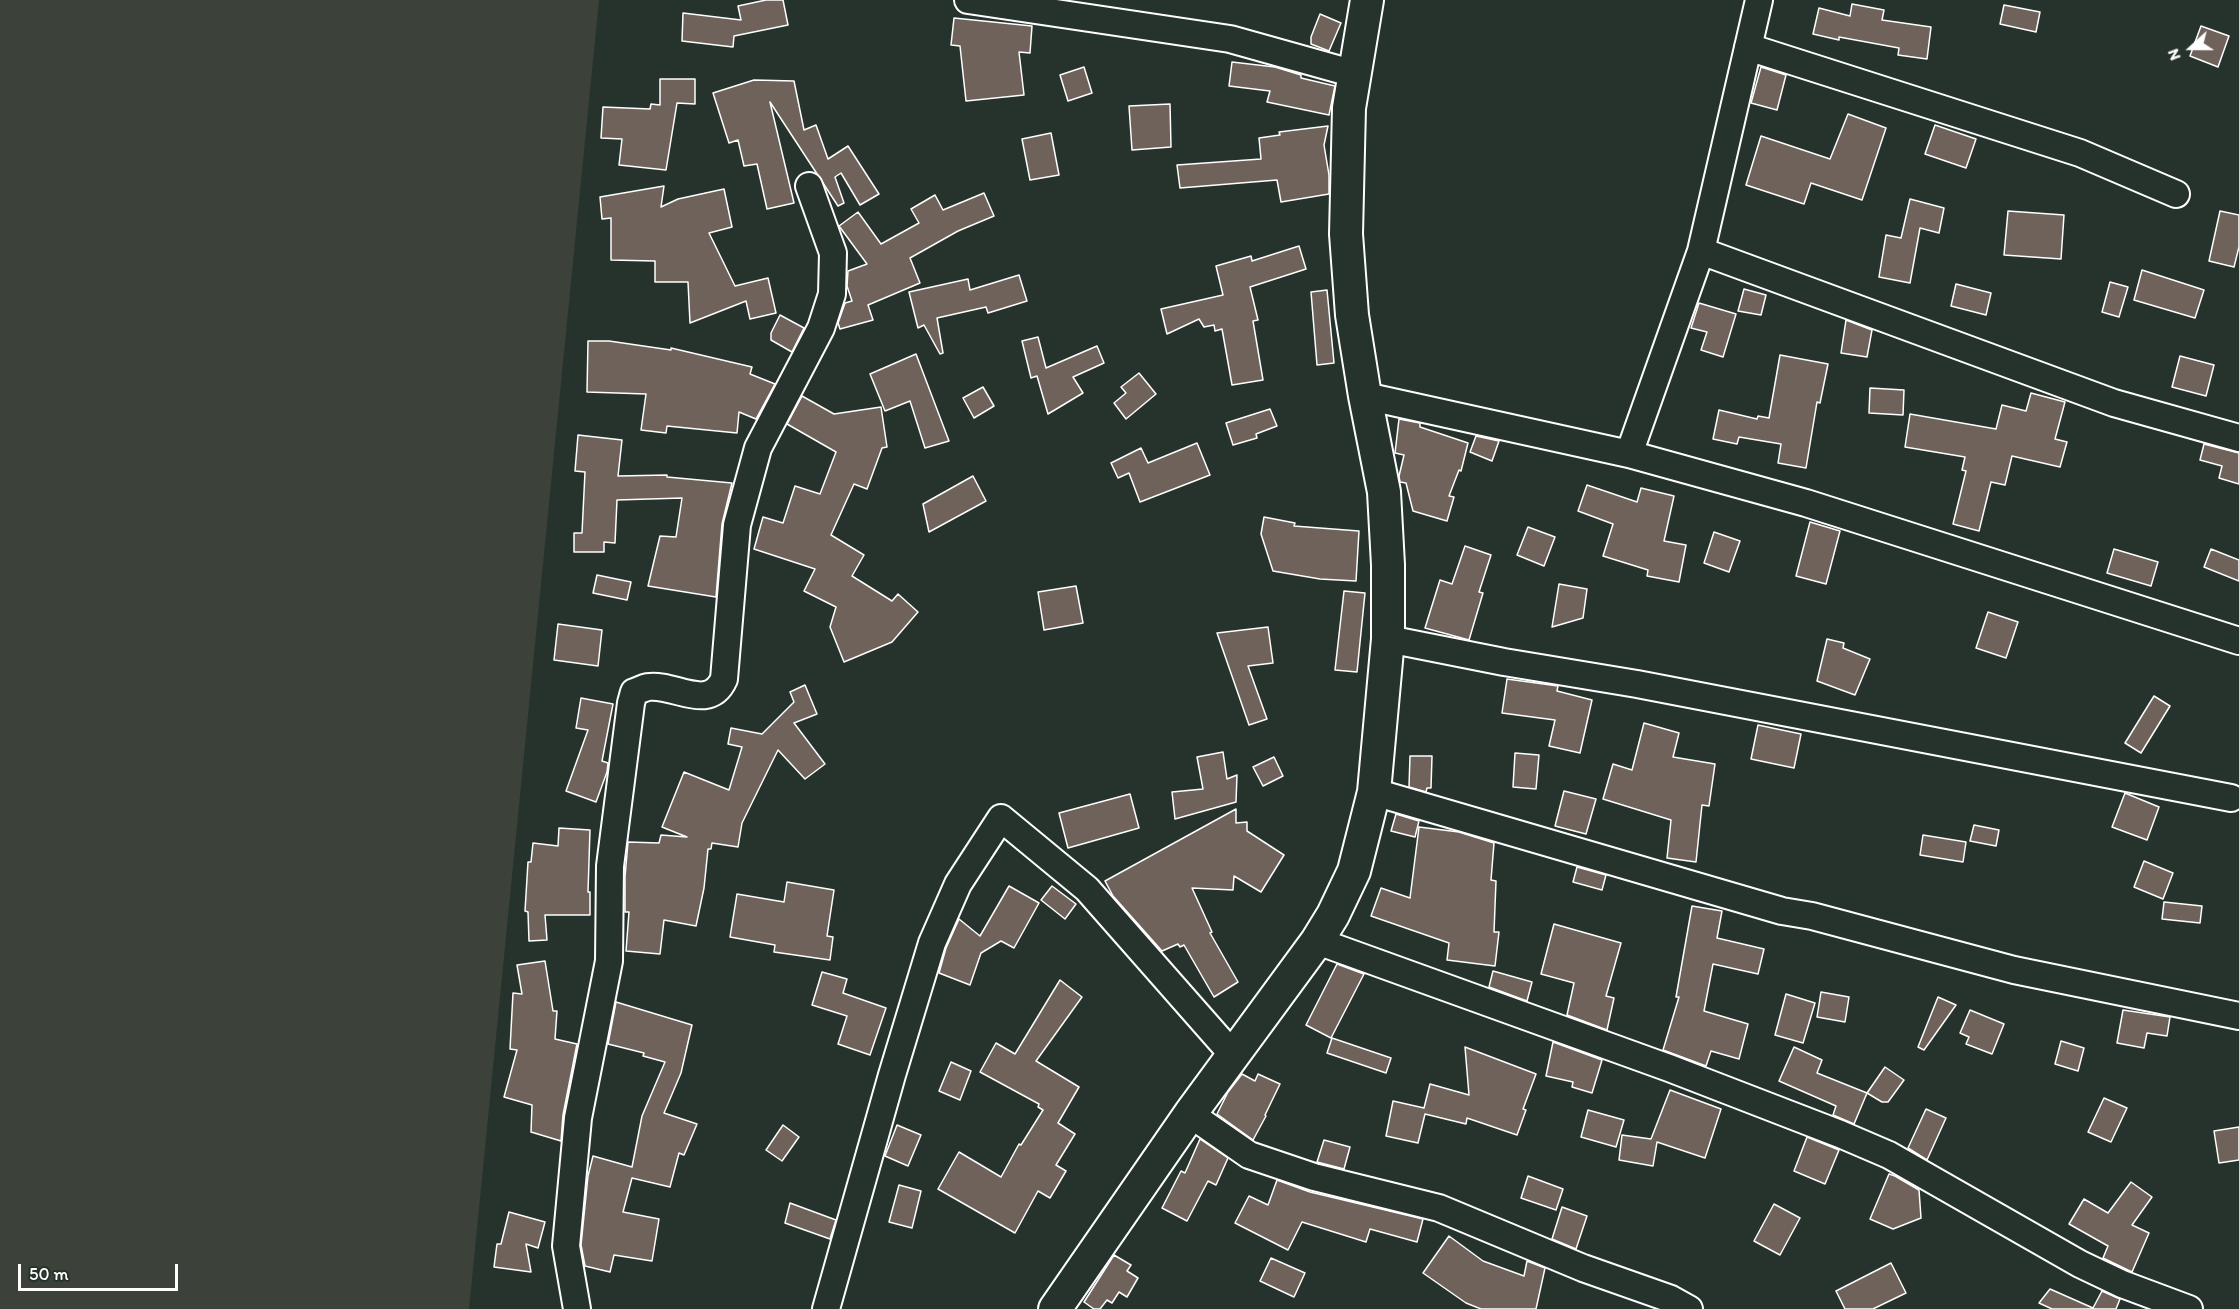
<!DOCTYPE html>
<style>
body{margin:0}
#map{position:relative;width:2239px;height:1309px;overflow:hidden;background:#26332d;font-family:Itim,sans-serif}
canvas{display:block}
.north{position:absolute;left:2161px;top:18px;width:60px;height:60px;-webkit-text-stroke:4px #26332d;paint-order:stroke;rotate:249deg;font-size:16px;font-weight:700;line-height:24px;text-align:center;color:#fff}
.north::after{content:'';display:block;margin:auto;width:21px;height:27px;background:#fff;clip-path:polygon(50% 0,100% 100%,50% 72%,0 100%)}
.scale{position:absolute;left:18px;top:1264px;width:160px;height:27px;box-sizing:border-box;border:3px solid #fff;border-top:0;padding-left:8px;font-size:18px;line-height:21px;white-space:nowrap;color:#fff;-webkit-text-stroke:4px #26332d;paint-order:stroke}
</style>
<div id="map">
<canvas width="2239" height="1309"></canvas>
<div class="north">N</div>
<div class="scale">50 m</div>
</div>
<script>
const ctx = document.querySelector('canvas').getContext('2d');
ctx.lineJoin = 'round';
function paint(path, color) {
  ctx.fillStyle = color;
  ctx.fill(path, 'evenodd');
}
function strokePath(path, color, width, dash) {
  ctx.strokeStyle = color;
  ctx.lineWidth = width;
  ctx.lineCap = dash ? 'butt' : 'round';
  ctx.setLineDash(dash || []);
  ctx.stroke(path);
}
const built = new Path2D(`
 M0,0H599L469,1309H0Z`);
const building = new Path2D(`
 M766,0H783L788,25L734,36L733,47L682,41L683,13L741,20L738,6Z
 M1852,4L1884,10L1882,20L1931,27L1927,59L1898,55L1899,48L1839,37V40L1813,34L1819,8L1850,16Z
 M2004,5L2040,12L2036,32L2000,24Z
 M1320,14L1341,23L1329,51L1311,44V37Z
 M954,18L1032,26L1030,53L1019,52L1024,95L966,101L960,46L951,45Z
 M2201,26L2229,36L2218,67L2190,56Z
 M1232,62L1275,67L1301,75V78L1335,86L1329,115L1267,102L1270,91L1229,86Z
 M1084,67L1092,93L1068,101L1060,75Z
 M1761,67L1786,75L1777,110L1751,103Z
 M660,79H695V104L677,103L666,170L619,165L622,139L601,138L603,107L650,109L651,104L660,105Z
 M754,80L794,81L804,130L816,125L828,159L848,146L879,194L860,205L841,173L835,177L844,203L838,206L770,102L794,203L767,209L757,164L744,166L738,140L729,143L713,93Z
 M1170,104L1171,147L1132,150L1129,106Z
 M1848,114L1886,128L1862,200L1811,183L1804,204L1746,185L1761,136L1830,159Z
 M1935,125L1976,139L1966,168L1925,154Z
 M1328,126L1324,145L1329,175V194L1281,202L1277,180L1180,188L1177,165L1261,159L1259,138L1280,135L1279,132Z
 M1051,133L1059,175L1030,180L1022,139Z
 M664,186L661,207L678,199L724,189L732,227L709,233L735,286L768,278L776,313L750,319L746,301L690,323L688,282H655V261L611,260V218L602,219L600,197Z
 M984,193L994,216L958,231L910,258L920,283L868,305L873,320L840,329L838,323L845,303L852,301L847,286L848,271L867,264L839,226L858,212L881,244L919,223L911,209L935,195L943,210Z
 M1910,199L1944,208L1939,233L1920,228L1910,283L1879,277L1886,235L1901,238Z
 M2008,211L2064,215L2061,259L2004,255Z
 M2220,211L2239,215V247L2234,267L2209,261Z
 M1299,246L1306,269L1250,287L1258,320L1253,321L1263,380L1232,385L1222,329L1215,331L1214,325L1204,327L1199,319L1167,334L1161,309L1223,295L1216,266L1251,256L1252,261Z
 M2142,270L2204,290L2195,318L2134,300Z
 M1019,275L1027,301L988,313L986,307L937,318L943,353L940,354L924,325L918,328L909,292L968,279L970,290Z
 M2110,282L2128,287L2119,317L2102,312Z
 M1956,284L1991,293L1986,315L1951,306Z
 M1744,289L1766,295L1761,315L1738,311Z
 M1327,290L1334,363L1317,365L1311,292Z
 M1699,303L1736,314L1723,357L1701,350L1707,332L1691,328Z
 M780,315L804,328L792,352L771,340V333Z
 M1846,320L1872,330L1867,357L1841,353Z
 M1038,337L1046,368L1097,346L1104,363L1073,377L1083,393L1048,414L1037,376L1031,378L1022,341Z
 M588,341H609L671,350V348L752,367L750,374L775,384L756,419L739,412L737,433L667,426L666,433L641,430L646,394L587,392Z
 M916,354L949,441L925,448L910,401L885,411L870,374Z
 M1780,355L1828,364L1820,403L1817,402L1806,468L1778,463L1781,444L1739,437L1737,444L1713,439L1719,410L1757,419L1758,416L1769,418Z
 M2180,356L2214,365L2206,396L2172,387Z
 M1139,373L1156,394L1126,419L1114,403L1126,393L1121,387Z
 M983,387L994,406L974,418L963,398Z
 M1870,388L1904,390L1903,415L1869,413Z
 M2031,393L2065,402L2055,439L2067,442L2060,467L2012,456L2005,485L1991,482L1979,531L1953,524L1966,471L1962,470L1965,457L1905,447L1910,414L1996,429L2002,405L2026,411Z
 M802,396L834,414L881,407L887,447L882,448L867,489L854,484L831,535L864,555L852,576L892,601L898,594L918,612L892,642L844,662L830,627L836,607L804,591L815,569L754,549L763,517L783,523L795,486L820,494L836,452L787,424Z
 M1270,409L1277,426L1256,434L1257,438L1233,445L1226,423Z
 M1399,419L1420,423V427L1468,443L1461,471L1459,470L1449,496L1454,497L1447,521L1413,511L1406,483L1400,482L1399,476L1404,455L1395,453Z
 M578,435L622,440L618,476L667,475V477L732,483L722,524L716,597L648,586L660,536L676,537L682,498L617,500L615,543L604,542V552H574V533H582L585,472L575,471Z
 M1476,436L1499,441L1492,461L1470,452Z
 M1197,443L1210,475L1140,502L1129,473L1118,478L1111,463L1141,448L1148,463Z
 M2204,444L2239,453V484L2219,478L2222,466L2200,460Z
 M973,476L986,501L929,532L923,504Z
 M1587,485L1637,502L1641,488L1674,496L1664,541L1686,545L1679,582L1647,576L1648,570L1603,556L1613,524L1578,511Z
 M1264,517L1295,523L1294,526L1359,531L1356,581L1320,579L1273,571L1261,534Z
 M1810,522L1840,531L1826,584L1796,576Z
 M1528,527L1555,537L1544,566L1517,555Z
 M1714,532L1740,541L1729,572L1704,563Z
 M1465,546L1491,555L1479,592L1483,593L1469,640L1425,628L1440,580L1452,584Z
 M2114,549L2158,562L2151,586L2107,573Z
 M2211,549L2239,560V581L2204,567Z
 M597,575L631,582L627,600L593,593Z
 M1559,584L1587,589L1583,618L1552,627Z
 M1076,586L1083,623L1044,630L1038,592Z
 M1344,591L1365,593L1357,672L1335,670Z
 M1988,612L2018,622L2006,658L1976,648Z
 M558,624L602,630L598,666L554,660Z
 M1268,627L1273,663L1248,666L1267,719L1249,725L1217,633Z
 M1827,639L1844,643L1843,648L1870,659L1855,695L1817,681Z
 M1507,679L1558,686L1557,691L1592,700L1580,753L1549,746L1555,720L1502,713Z
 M805,685L817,714L794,723L825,764L805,779L778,750L742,823L738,847L712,843L711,849H708L704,888L696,926L664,920L660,954L626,951L629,912H625V877L628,842L659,843L661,835L687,837L662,827L684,772L729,790L742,747L728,744L731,728L762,734L794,702L790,692Z
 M2154,696L2170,706L2141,753L2125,743Z
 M581,698L613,704L602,761L608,763L607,772L596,802L566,791L588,730L576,728Z
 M1644,723L1679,733L1673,757L1715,764L1709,806L1702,805L1696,862L1667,858L1671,820L1603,799L1613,764L1632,770Z
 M1758,725L1801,734L1794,768L1751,759Z
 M1223,752L1227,779L1237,775L1236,802L1175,819L1172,792L1203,789L1197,757Z
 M1515,753L1539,755L1536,789L1513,787Z
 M1410,756H1432L1431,788H1427L1426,792L1409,787Z
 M1274,757L1283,776L1263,786L1253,767Z
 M1564,791L1596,799L1586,834L1555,826Z
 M2125,793L2159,807L2147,840L2112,827Z
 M1130,794L1139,828L1068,848L1059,813Z
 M1236,809V823L1247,822V831L1284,855L1261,892L1234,876L1233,890L1192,888L1212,932L1210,933L1238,982L1214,997L1184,945L1180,947L1178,944L1162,951L1113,896L1105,881Z
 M1396,814L1419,821L1415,837L1391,831Z
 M1974,825L1999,830L1996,846L1970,841Z
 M1419,827L1459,832L1494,843L1491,880L1496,881L1494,932H1499L1495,966L1447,960L1449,943L1371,916L1381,888L1410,898Z
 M559,828L590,830L588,892H590V915H545L547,940L529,941L528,912L525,911L528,862H531L533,843L558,846Z
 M1923,835L1966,842L1963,862L1920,855Z
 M2144,861L2173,873L2163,899L2134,887Z
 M1577,867L1606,875L1602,890L1573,882Z
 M787,882L834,890L827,936L833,937L830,960L774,952L775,945L730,937L737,894L784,902Z
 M1009,886L1039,903L1014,948L1001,941L981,953L970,985L939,973L946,948L959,919L980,936Z
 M1052,886L1076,904L1065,919L1041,900Z
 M2164,902L2202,906L2200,923L2162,919Z
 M1692,906L1722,911L1717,938L1764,949L1758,974L1713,964L1704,1011L1748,1024L1739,1059L1711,1051L1706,1066L1663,1050L1679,997H1676Z
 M1554,924L1621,943L1606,996L1614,998L1607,1030L1567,1015L1574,983L1541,974Z
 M545,961L553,1011H557L555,1039L577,1044L563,1115L561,1141L531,1132L532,1105L504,1097L517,1050L510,1049L513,993L522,994L517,965Z
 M1337,964L1364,974L1331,1038L1306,1025Z
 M1493,971L1532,982L1527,1001L1489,987Z
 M822,972L847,979L843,993L886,1008L870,1055L838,1044L847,1016L812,1005Z
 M1060,980L1082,997L1036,1061L1079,1087L1058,1123L1075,1134L1056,1165L1066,1171L1050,1198L1038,1191L1015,1233L938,1189L959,1152L1001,1177L1019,1144L1021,1145L1043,1110L1038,1107L1039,1104L980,1072L996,1043L1015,1054Z
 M1821,992L1849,997L1845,1022L1817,1017Z
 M1786,994L1815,1003L1803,1043L1775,1035Z
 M1938,997L1956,1005L1924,1050L1918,1047Z
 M616,1002L692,1025L681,1073L664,1113L697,1124L684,1155L679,1153L670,1187L632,1178L623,1212L659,1219L652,1261L614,1255L610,1272L585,1266L581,1245L588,1176L593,1156L632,1167L642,1116L665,1062L643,1056L644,1053L608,1044Z
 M1970,1010L2004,1024L1992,1054L1966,1044L1969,1037L1960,1033Z
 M2123,1010L2170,1017L2167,1036L2147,1033L2144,1048L2117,1043Z
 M1332,1038L1391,1058L1386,1073L1327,1053Z
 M2061,1041L2084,1048L2078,1071L2055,1064Z
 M1553,1042L1602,1060L1592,1093L1572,1087L1573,1082L1546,1076Z
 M1465,1047L1536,1074L1523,1109L1526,1110L1517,1135L1467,1118L1466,1124L1425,1114L1418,1143L1386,1136L1393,1101L1424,1108L1430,1084L1469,1095Z
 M1794,1047L1822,1060L1817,1073L1867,1093L1854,1124L1833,1115L1836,1106L1779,1081Z
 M951,1062L971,1071L960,1100L939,1091Z
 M1885,1067L1904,1080L1888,1102H1882L1867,1093Z
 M1242,1074L1255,1081L1258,1074L1280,1084L1265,1115L1266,1116L1253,1140L1217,1114L1228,1092Z
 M1670,1090L1721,1109L1705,1158L1657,1142L1653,1166L1619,1160L1622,1135L1651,1139Z
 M2104,1098L2127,1108L2111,1142L2088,1132Z
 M1926,1109L1946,1118L1927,1160L1908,1148Z
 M1588,1110L1624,1120L1616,1147L1581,1137Z
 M783,1125L799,1137L782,1161L766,1150Z
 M897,1125L921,1135L908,1166L885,1156Z
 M2239,1127V1160L2219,1163L2214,1131Z
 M1807,1137L1839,1150L1825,1184L1794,1171Z
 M1200,1139L1228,1158L1216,1185L1208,1181L1187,1221L1162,1208L1181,1171L1185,1173Z
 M1324,1140L1350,1147L1344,1169L1317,1162Z
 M1889,1174L1895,1176L1919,1190L1921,1218L1893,1229L1870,1219Z
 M1528,1176L1563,1189L1556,1210L1521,1198Z
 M1277,1180L1310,1192L1423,1219L1417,1242L1370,1229L1366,1242L1302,1222L1288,1250L1235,1223L1249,1196L1268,1205Z
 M2131,1182L2152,1197L2132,1225L2149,1233L2132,1272L2103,1258L2108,1246L2069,1224L2084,1199L2108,1213Z
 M899,1185L921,1191L912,1228L889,1222Z
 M790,1203L836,1220L830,1239L785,1223Z
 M1774,1204L1800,1218L1780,1255L1754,1241Z
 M1562,1207L1587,1216L1576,1249L1552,1239Z
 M509,1212L545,1222L538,1248L526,1244L531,1272L494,1267L497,1244H501Z
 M1449,1236L1483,1261L1524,1276L1527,1261L1545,1268L1536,1309H1481L1466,1303L1423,1273Z
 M1114,1255L1131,1265L1127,1271L1138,1278L1127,1297L1119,1292L1112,1303L1107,1300L1100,1309H1094L1084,1302Z
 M1271,1258L1305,1273L1294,1297L1260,1281Z
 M1891,1263L1906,1293L1873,1309H1845L1836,1291Z
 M2050,1289L2093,1308L2102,1291L2120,1299L2116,1309H2052L2039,1303Z`);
const minor = new Path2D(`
 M968,0L1230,39L1355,74
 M1748,47L2080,153L2176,194
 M1701,251L2114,403L2239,438
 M1365,396L1629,454L1806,503L2239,641
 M1629,454L1701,251L1759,0
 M1388,639L1504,662L1637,684L2231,798
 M1374,792L1782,911L1812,916L2014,970L2239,1016
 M1317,941L1669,1068L1840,1134L1889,1155L2080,1264L2122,1284L2189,1309
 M1190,1114L1249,1155L1314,1177L1439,1208L1583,1268L1671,1299L1689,1309
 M577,1309L566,1246L578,1118L609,961L610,866L631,703L634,692C638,691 643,688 648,687C674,683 709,713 724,679L737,525L758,448L821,328L832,294L833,253L809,186
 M826,1309L892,1075L932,943L958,884L1001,818L1087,889L1234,1056`);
const major = new Path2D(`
 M1055,1309L1190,1114L1317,941L1333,915L1354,871L1374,792L1388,639V565L1384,492L1365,396L1352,315L1346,234L1349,108L1367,0`);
paint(built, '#3c413a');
paint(building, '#6e625a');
strokePath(building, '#fff', 1.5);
strokePath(minor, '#fff', 30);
strokePath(major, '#fff', 36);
strokePath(minor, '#26332d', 26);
strokePath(major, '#26332d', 32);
</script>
